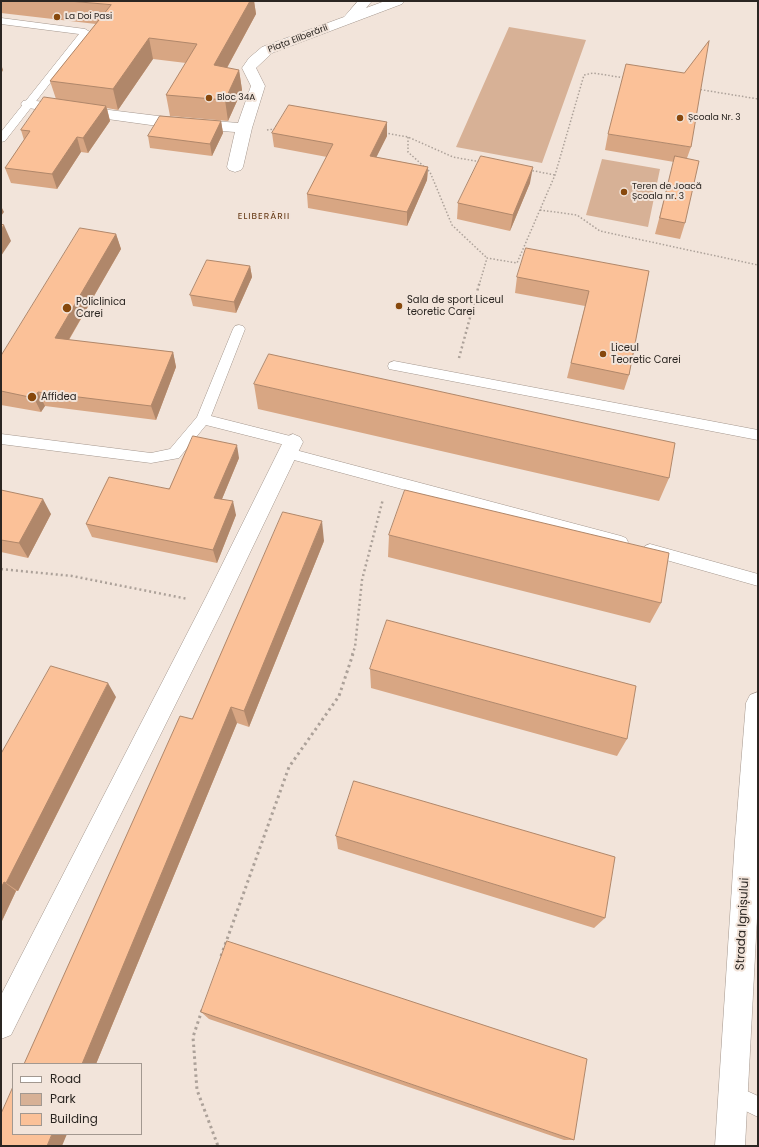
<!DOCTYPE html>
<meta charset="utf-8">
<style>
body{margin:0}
#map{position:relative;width:759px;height:1147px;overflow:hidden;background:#f2e4da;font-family:Poppins,sans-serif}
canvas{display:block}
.frame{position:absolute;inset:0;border:2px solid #2b2622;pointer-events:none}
.legend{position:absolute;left:12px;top:1063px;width:130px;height:72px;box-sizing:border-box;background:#f2e4da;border:1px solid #a29890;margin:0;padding:5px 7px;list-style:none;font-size:12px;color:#2b2622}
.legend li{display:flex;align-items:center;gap:8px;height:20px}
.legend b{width:20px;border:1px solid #a29890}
</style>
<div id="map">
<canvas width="759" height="1147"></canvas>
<div class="frame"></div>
<ul class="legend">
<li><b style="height:5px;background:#fff"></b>Road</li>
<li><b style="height:11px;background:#d7b196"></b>Park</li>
<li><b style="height:11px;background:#fbc198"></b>Building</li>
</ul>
</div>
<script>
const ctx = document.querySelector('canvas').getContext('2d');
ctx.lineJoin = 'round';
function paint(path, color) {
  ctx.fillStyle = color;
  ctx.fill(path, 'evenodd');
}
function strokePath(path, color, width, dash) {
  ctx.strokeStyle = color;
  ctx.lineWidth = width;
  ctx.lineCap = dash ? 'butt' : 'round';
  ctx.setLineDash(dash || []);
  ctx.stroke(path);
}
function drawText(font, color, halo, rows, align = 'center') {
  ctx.font = font + ' Poppins,sans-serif';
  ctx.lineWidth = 4;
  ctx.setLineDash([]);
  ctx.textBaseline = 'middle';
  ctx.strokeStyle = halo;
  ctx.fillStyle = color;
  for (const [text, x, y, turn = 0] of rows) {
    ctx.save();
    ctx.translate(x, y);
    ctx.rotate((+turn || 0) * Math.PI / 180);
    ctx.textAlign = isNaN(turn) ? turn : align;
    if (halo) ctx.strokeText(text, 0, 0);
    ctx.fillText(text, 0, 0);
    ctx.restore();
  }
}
const green = new Path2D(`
 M509,27L586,40L542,163L456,147Z
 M602,159L660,169L648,227L586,215Z`);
const pathFar2 = new Path2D(`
 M697,89L758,99
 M267,130L275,129L277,125
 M385,133L408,137L453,157L481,162
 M408,137V152L430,172L452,225L487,258
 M529,170L555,175
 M540,210L577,215L600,231L758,265
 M480,282L487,258L517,263L555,175L584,75L593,73L625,78`);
const pathFar1 = new Path2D(`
 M459,358L480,281
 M1,569L72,576L188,599
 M352,655L355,647L362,580L383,499`);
const path = new Path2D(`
 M221,956L289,767L339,696L353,654
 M202,1010L193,1037L197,1090L218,1146`);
const lane = new Path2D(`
 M1,18L85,29L90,32L5,141L1,142V132L79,34L1,24Z
 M239,325L243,326L245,329L211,416L298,438L300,442L298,446L293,447L206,425L179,458L151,463L1,444V434L151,453L170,449L197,417L233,329L235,326Z
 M394,361L758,430V440L389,369L388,366L389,363Z
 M288,448L621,536L626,538L628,542L626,546L621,548L283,457L281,453L283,449Z
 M650,544L758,574V586L645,554L643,550L645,546Z
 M734,1085L758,1096V1117L727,1102L724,1095L727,1088Z`);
const street = new Path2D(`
 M358,1H372L366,8L385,1H404L402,4L272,53L256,68L265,86L252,128L243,167L241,170L235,172L229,170L227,167L235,132L158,126L28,108L23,107L21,104L23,101L28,100L158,116L238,123L251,86L242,68L249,58L262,47L344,17Z
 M293,434L300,437L303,442L222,611L11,1035L1,1039V995L206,597L283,442L286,437Z`);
const secondary = new Path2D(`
 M758,692V899L745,1146H715L735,840L746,703L750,695Z`);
const wall = new Path2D(`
 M1,1H254L256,14L227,68L239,70L242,90L228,121L170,116L166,95L186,63L153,59L118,110L107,108L110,121L88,153L81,152L57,189L11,183L5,168L24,140L21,130L56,99L50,81L96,24L1,13Z
 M221,121L223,133L212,156L150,148L148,136Z
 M387,122V136L376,157L428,167L427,180L407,226L308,208L307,194L327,157L274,147L272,133Z
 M608,134L691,147L687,158L685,223L680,239L655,234L674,162L605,150Z
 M530,183L510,231L457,219L458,203Z
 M116,234L121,249L69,340L173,352L176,367L156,420L45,406L41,412L1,405V356Z
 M250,266L252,277L236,313L193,306L190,295Z
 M649,271L629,375L624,390L567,378L585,306L515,293L517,277Z
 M254,384L669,478L659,501L258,409Z
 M239,458L222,499L236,515L217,563L92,537L86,524Z
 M1,490L51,514L28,558L1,552Z
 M389,535L661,603L650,623L388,557Z
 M324,541L249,727L237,723L96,1064H24L192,719Z
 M370,669L627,739L617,756L371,688Z
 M116,697L18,891H16L1,923V754Z
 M336,836L605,918L594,928L338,849Z
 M201,1012L574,1140H564L209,1019Z`);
const shadedWall = new Path2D(`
 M250,1H254L256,14L217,86L214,65Z
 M149,38L153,59L118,110L113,89Z
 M1,64L3,70L1,74Z
 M239,70L242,90L228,121L225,100Z
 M106,106L110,121L88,153L83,138Z
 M221,121L223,133L212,156L210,144Z
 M387,122V136L370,170V156Z
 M77,137L81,152L57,189L52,174Z
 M428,167L427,180L407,226V212Z
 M533,167L530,183L510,231L513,215Z
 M1,206L4,212L1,216Z
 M4,225L11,241L1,256V229Z
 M116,234L121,249L61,353L55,338Z
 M250,266L252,277L236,313L234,302Z
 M173,352L176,367L156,420L151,406Z
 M38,392L45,406L41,412L34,398Z
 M237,445L239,458L217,511L214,498Z
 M43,499L51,514L28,558L19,543Z
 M233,501L236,515L217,563L213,550Z
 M322,521L324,541L249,727L244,711Z
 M108,683L116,697L18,891L6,883Z
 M231,707L237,723L96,1064H82Z
 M4,882L16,891L1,923V888Z
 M52,1134H67L62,1146H47Z`);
const building = new Path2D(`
 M69,1H250L214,65L239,70L225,100L166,95L197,44L149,38L113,89L50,81L111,5Z
 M709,41L691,147L608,134L626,64L684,73Z
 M44,97L106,106L83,138L77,137L52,174L5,168L30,131L21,130Z
 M289,105L387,122L370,156L428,167L407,212L307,194L333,144L272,133Z
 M160,116L221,121L210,144L148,136Z
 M481,156L533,167L513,215L458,203Z
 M675,156L699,161L685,223L660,218Z
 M1,224L4,225L1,229Z
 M80,228L116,234L55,338L173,352L151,406L38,392L34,398L1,391V356Z
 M526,248L649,271L629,375L571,363L589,291L517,277Z
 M207,260L250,266L234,302L190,295Z
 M269,354L675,443L669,478L254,384Z
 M193,436L237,445L214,498L233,501L213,550L86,524L109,477L169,489Z
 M1,490L43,499L19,543L1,540Z
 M405,490L669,553L661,603L389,535Z
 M283,512L322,521L244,711L231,707L82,1064H24L180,716L192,719Z
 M387,620L636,686L627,739L370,669Z
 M51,666L108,683L6,883L4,882L1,888V754Z
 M354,781L615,857L605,918L336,836Z
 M227,941L587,1059L574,1140L201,1012Z
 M13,1087V1134H52L47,1146H1V1114Z`);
const markers = [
 [57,17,4,"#87480c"],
 [209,98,4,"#87480c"],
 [680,118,4,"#87480c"],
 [624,192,4,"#87480c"],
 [399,306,4,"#87480c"],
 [67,308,5,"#87480c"],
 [603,354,4,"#87480c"],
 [32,397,5,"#87480c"]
];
const farPoinames = [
 ["La Doi Pasi",65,17],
 ["Bloc 34A",217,98],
 ["Școala Nr. 3",688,118],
 ["Teren de Joacă",632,187],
 ["Școala nr. 3",632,197]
];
const farStreetnames = [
 ["Piața Eliberării",298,39,-21]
];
const farNeighbourhoodnames = [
 ["ELIBERĂRII",264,217]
];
const poiNames = [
 ["Sala de sport Liceul",407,300],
 ["teoretic Carei",407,312],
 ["Policlinica",76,302],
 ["Carei",76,314],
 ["Liceul",611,348],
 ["Teoretic Carei",611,360],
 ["Affidea",41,397]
];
const nearStreetnames = [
 ["Strada Ignișului",743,924,-87]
];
paint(green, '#d7b196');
strokePath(lane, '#a4978e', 1);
strokePath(street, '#a4978e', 1);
strokePath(secondary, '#a4978e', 1);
strokePath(pathFar2, '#aca199', 1.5, [1.5, 2]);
strokePath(pathFar1, '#aca199', 2.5, [2, 3]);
strokePath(path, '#aca199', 3, [2.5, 3.5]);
paint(lane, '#fff');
paint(street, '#fff');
paint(secondary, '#fff');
paint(wall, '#d8a683');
paint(shadedWall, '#b0876a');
paint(building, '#fbc198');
strokePath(building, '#b0876a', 1);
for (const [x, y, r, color] of markers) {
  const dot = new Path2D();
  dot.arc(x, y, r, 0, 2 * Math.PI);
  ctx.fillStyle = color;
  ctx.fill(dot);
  strokePath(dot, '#f2e4da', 1.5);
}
drawText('9px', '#2b2622', '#f2e4da', farPoinames, 'left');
drawText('9px', '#2b2622', '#f2e4da', farStreetnames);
ctx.letterSpacing = '1px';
drawText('9px', '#633611', '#f2e4da', farNeighbourhoodnames);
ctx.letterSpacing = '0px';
drawText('10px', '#2b2622', '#f2e4da', poiNames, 'left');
drawText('12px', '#2b2622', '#f2e4da', nearStreetnames);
</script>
